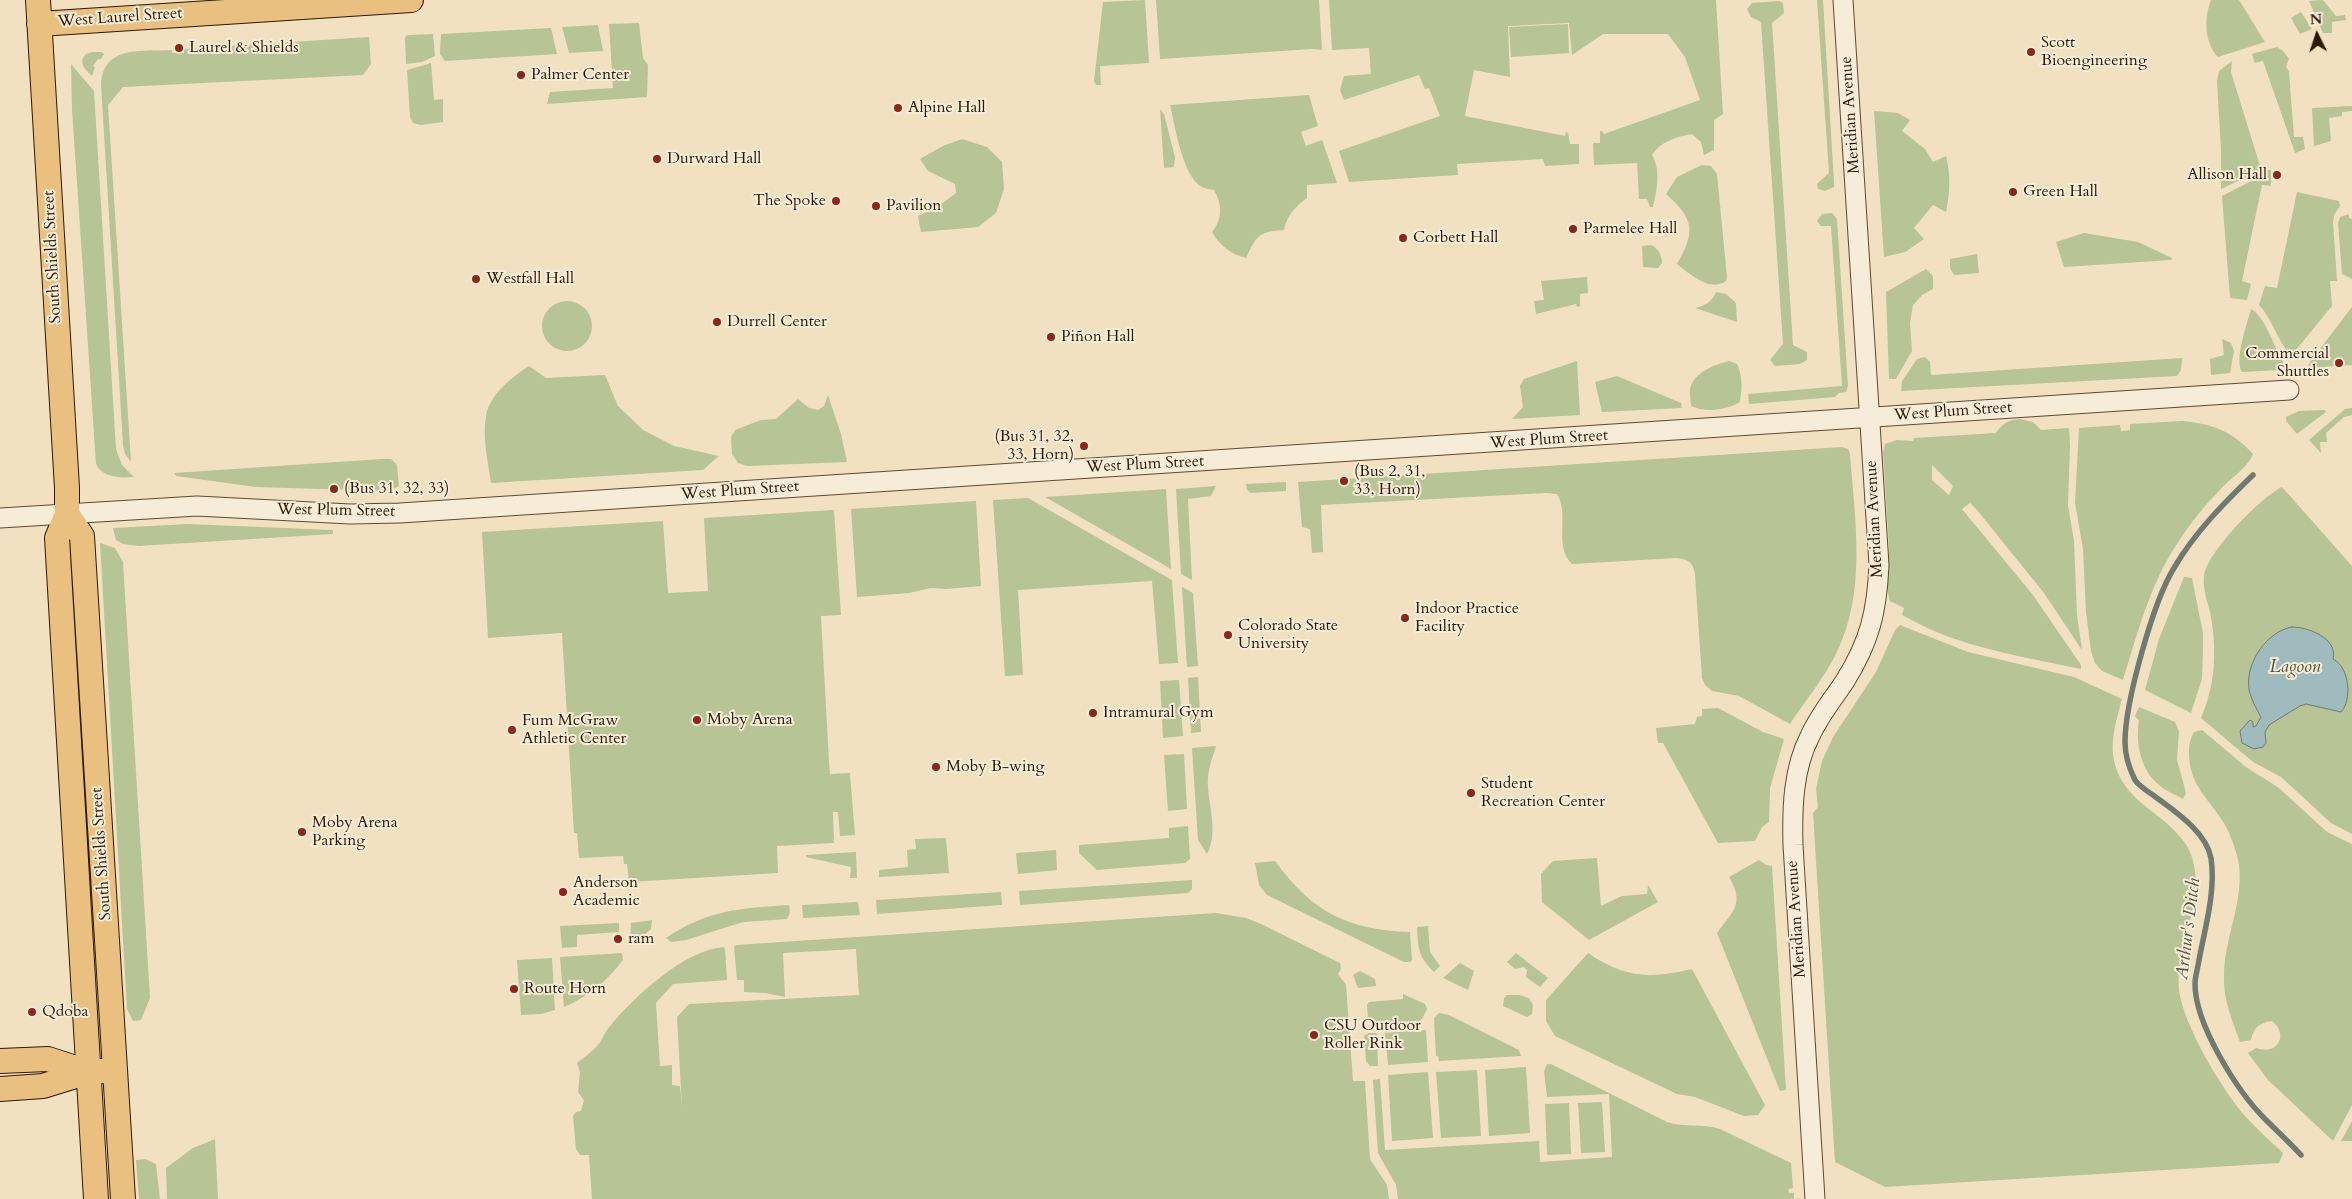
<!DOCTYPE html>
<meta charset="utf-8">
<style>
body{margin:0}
#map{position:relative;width:2352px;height:1199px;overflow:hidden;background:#f2e1c1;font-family:Cardo,serif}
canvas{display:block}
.north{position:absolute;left:2292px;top:10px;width:50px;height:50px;-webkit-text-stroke:4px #f7ecd7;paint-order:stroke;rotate:356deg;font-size:14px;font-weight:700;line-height:20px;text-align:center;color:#2d1800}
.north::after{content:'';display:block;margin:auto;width:18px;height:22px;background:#2d1800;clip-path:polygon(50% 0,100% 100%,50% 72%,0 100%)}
</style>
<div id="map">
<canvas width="2352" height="1199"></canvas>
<div class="north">N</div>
</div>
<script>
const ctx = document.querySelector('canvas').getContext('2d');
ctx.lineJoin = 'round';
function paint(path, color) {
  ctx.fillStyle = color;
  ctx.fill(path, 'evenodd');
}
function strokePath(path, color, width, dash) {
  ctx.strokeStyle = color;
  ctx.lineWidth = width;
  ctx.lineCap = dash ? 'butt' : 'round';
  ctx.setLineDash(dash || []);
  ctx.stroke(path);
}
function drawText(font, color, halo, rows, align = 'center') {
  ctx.font = font + ' Cardo,serif';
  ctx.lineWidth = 4;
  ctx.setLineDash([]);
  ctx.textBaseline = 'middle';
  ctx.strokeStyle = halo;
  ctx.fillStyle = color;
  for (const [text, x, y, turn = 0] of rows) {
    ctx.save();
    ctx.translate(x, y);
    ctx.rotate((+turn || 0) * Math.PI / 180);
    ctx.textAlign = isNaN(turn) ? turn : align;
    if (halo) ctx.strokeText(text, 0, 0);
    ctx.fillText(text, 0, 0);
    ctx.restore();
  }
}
const green = new Path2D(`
 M1145,0L1149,63L1100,66L1101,85H1096L1094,81L1103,2Z
 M1156,0H1319L1322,50L1312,49L1160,59Z
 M1329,0H1716L1723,114L1714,120V150L1704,155L1701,142L1692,134C1676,137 1661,141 1652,155C1661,171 1657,189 1653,207H1650L1647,199H1639L1637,163L1594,165L1593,143H1600V131H1602L1604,134L1700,100L1685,57L1668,34H1603L1572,55L1569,23L1508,26L1510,77L1474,70L1465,116L1565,136L1566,132L1568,133L1570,144H1579V164L1545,166L1543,159L1457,164L1458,175L1349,182L1339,151L1440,116L1429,88L1425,89L1419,75L1344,100L1340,90L1344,76L1371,74L1369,48L1332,50Z
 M1817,0H1823L1834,182V187L1825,191L1818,189L1817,184L1829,173Z
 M2211,0H2239L2265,42L2218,57C2204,42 2204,18 2211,0Z
 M2323,0L2336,16L2345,15L2346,20L2332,22V33H2323L2309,1Z
 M1779,1L1783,3L1784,13L1772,23L1793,345L1807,352V360L1800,364L1775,366L1770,360L1783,344L1761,22L1751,17L1747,9L1752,3Z
 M2301,12L2312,29L2300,34L2291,18Z
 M639,23L643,58L648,65L647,97L547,104L550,92L613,88L609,24Z
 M1568,24L1569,53L1511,57L1509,27Z
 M598,25L603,51L569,53L562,27Z
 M551,28L557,54L445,61L440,54L441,34Z
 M433,34L435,56L422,62L406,64L405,37L408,35Z
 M369,37L371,64L363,75L123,87L108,105L131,462L125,454L123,445L101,85C103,44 143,52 172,50V53H184V49Z
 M2277,47L2283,51L2289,59L2286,66L2289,72L2294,137H2303L2305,149L2295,153L2263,61L2255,63L2252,54Z
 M92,52H102L104,54L101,59H98L93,66L95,67L92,76C86,70 77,63 86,54Z
 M2232,61L2231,72L2260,166L2257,172L2221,189V150L2217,81L2219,71Z
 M431,63L434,100L443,99V122L421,125L413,123L410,117L407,70Z
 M71,64L94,91L116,449L122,465L134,477C121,478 102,478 96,464L72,109Z
 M1309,95L1318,126L1301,132L1306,146L1322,140L1337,183L1307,185V198C1295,207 1287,215 1284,230C1258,232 1257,235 1246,258C1231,254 1220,246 1212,232C1223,219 1222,204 1214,190C1210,189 1206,189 1202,187C1182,176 1175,125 1170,105Z
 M2352,106V111L2342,112V116L2329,118L2331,141L2314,146L2312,108Z
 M1160,109L1164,114L1175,157L1174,167L1164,168Z
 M1874,111L1898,113L1910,120L1902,131L1925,149L1933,162L1946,156C1951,176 1950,192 1946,212L1933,205L1914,228L1924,239L1905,252L1884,257Z
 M962,139L987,147L1002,162L1004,189L996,213L978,227L921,232L918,216L937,207L956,193L955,184L928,171L920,159L943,146Z
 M1702,165L1711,166L1717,174L1727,277L1726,281C1710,293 1689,273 1677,264C1696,231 1694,219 1666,194L1677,177Z
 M2266,170H2271V186L2262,185L2242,281L2251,284L2247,300L2230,298L2222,196L2263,175Z
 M2297,192L2339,201L2340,206L2334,215L2333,222L2337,281H2330L2332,306L2291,356C2277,340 2273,320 2259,305L2265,286L2277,288Z
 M1832,213L1837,219L1848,386L1846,392L1839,393L1835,397L1749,404L1748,394L1842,386L1831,226H1821L1817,221L1822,214Z
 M2349,214V218L2352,219V279L2342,274L2338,223L2340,217Z
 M2084,233L2138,242L2172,258L2171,260L2064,267L2056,242Z
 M1651,245C1658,248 1662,255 1662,263L1658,268L1643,267L1642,246Z
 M1977,254L1979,273L1954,275L1950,268V259Z
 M1926,269L1933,276V289L1922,295L1913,305L1910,323L1912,351L1896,379H1889L1886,292Z
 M1587,277L1588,293L1580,294V306L1577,307L1576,304L1536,314L1534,301L1544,300L1541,281Z
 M1716,292L1726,294L1736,303L1737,322L1695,308C1706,305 1711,303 1716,292Z
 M542 326a25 25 0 1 1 50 0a25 25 0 1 1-50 0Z
 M2352,307V365L2307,368L2310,362Z
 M2251,309C2266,317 2274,349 2285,365L2280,370L2242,372C2234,360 2247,324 2251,309Z
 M2222,339L2231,343L2234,351L2230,373L2211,375L2210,359L2224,355Z
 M1925,357L1930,362L1931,375L2182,358L2181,370L2177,376L1901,391L1902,381L1917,359Z
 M1577,361L1580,415L1512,419L1523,407L1520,386L1524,379Z
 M1729,361L1737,364C1743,377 1742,388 1740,402C1727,410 1706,413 1691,406C1691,401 1689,393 1690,389C1694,372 1714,365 1729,361Z
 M529,366L546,378L605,375L618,406L643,430L674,446L719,456L703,470L491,483C488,462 482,437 486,416C489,395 512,377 529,366Z
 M1617,376L1681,403L1682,408L1602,412L1595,382Z
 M828,395L841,434L847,462L747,466L738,463L732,454L731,437L735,430L761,420L776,419L798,399L809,408L818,410L824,406Z
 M2352,408V415L2344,417L2326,433L2327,442H2320L2321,453L2309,440L2345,409Z
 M2325,410L2326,412L2297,434L2286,421V417L2299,411Z
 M2020,419L2033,422L2041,430L2069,428L2070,446L2068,505L2074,541L2077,615L2082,650L2044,593L1977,510L1970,503L1962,509L2033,595L2081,665V669C2039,660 1996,653 1955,639C1937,633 1919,624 1902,615L1904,608L1890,601L1885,582L1889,547L1883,452L1885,444L1897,440L1913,441L1914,438L1996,433C2003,423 2008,420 2020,419ZM1932,465L1953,486L1949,495L1932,480Z
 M2182,421C2213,424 2232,431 2253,454C2248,468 2230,478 2220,490C2204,506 2189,525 2177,544C2150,584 2137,635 2123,680L2102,671L2095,663L2091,651L2086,612L2083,549L2075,503L2079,428L2120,425L2121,431L2130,430V424Z
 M1842,447L1848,449L1850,454C1855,521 1867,592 1836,654C1824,678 1805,701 1790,724L1739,696L1712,691L1705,685L1702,678L1695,574C1693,562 1688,559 1676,558L1572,564C1553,545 1570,515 1557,494L1546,493L1321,505L1323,552L1312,553L1310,529L1302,527L1298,482Z
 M382,459H391L397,465L399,486L389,491L256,487L176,476L174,473Z
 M1286,482V491L1251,493L1247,490L1246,484Z
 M1216,486L1211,496L1188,499L1192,580L1181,574L1176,489Z
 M2282,487L2352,566V834L2331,823L2281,777L2253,762L2201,718C2215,685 2217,653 2211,617C2209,604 2202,590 2204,576C2207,552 2261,497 2282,487Z
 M1166,489L1171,569L1045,497Z
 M1028,498L1172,580L1178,663L1159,664L1152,581L1018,590L1023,675L1005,676L993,500Z
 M976,501L981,586L946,589L931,588L909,593L857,597L851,509Z
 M834,510L841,615L821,616L829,761L830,774L850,773L855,835L840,836L838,812H833L834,843L777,846L778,873L629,882L627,864H624L623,856L579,858L577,833H574L562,633L488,638L482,532L663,521L668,593L708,591L704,518Z
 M188,524L333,530V534L139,546L123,544L116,540L113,528Z
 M100,543L115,548L123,562L150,998L141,1020L133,1021L127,1009Z
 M2184,577L2192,578L2203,633V651L2202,679L2191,713L2145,690L2159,639Z
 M1182,587L1193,593L1198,666L1187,667Z
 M1900,625L1968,652L2074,677L2122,699C2112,735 2104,763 2132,794C2141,804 2154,812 2164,821C2174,830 2185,840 2190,852C2205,888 2186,928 2180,963C2179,971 2178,982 2179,990C2183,1024 2222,1090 2245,1116C2257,1129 2270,1141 2283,1153L2279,1163L1885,1187L1835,1162L1813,813L1818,807L1816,789L1822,761L1833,737L1876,672L1895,630Z
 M1198,677L1201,732L1191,733L1188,678Z
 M1179,680L1183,736L1163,738L1160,681Z
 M2139,707L2175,722L2179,731L2177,760L2186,793L2183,799C2175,794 2165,791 2159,785C2141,771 2135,742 2139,721L2135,716Z
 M1718,708L1763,732L1784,739L1770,788L1769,822L1762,827L1755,841L1718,843L1663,743H1658L1656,728L1695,724L1697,717L1702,716V709Z
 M2202,730L2246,767L2279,788L2327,832L2352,844V1105L2333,1141L2268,1080L2248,1053L2256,1048C2280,1056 2288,1033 2272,1021C2259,1023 2254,1027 2251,1040L2240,1042C2232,1020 2223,999 2224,976C2224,937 2246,898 2238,859C2235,848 2230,833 2224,823C2208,798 2190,786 2189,754C2189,745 2190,739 2194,732Z
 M1216,746C1213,756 1209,767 1208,777C1206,802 1220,830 1207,854L1198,840L1192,748Z
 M1184,754L1187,809L1168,811L1164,755Z
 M1188,826L1190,859L1185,863L1097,870L1079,853V845L1169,838V828Z
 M946,838L949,873L879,877V870L908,867L907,850L916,849L915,839Z
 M1056,850L1057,870L1018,874L1016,853Z
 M856,852L857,878H850L851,867L806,857V855Z
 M1597,858L1601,906L1622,896L1647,894L1648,885L1658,902L1589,940L1542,902L1541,874L1553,861Z
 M1759,860L1766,865L1772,866L1786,1090L1780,1091L1717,933C1733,911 1745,904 1729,877Z
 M1275,861C1312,912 1348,930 1410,932L1412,960L1410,962H1404L1267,895L1259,885L1255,863Z
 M1192,880V889L1188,893L1020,905L1019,891Z
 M1001,892L1002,905L877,914L876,900Z
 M858,902L860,915L803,918L802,905Z
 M789,905L790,913L787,919L743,922L686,940L671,942L666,938C707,910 741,908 789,905Z
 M1216,913L1246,918L1261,924L1340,963L1341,969L1338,974L1346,985L1353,1081H1365L1370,1159L1387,1185L1389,1199H592L589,1155H580L576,1149L573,1116L576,1112L581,1111L584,1100L578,1092L580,1072L577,1063C584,1057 592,1052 598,1045C603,1039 605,1031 610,1026C635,996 684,950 724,947L725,949L727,980L673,984L656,1003L660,1066L672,1065V1085L680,1086L682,1107L677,1017L689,1004L859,995L856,949L783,953L785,997L765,993L744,992V980H737L734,947L736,945Z
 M652,920L651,929L637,942H630L631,923Z
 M619,923V932L577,935V947L562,948L560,926Z
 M1428,926L1430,952L1440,966L1434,972C1418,956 1418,949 1417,927Z
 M622,953L623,960C606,982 589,996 564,1007L560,957Z
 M1516,953L1548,978L1540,987L1526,977L1527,970L1524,967L1515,969L1507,962Z
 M1588,953C1624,978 1650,979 1692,969L1765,1105L1758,1115L1744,1116L1695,1097L1677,1094L1555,1036L1546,1021V1000Z
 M552,958L555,1010L541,1014L521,1015L517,960Z
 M1460,963L1474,971L1468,990L1443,978Z
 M1360,971L1375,979L1376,986L1358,988L1353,975Z
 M1403,994L1425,1004L1427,1009L1422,1019L1418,1021L1370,1023L1368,1019L1367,1005L1369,1002L1403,999Z
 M1507,995H1520L1529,998L1533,1005L1532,1014L1527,1017L1503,1006L1504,998Z
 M1439,1013L1449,1015L1519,1050L1521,1056L1439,1061L1438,1056H1436L1434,1018Z
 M1426,1030L1428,1062L1388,1065L1385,1033Z
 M1369,1033H1377L1378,1066H1370L1366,1061L1364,1036Z
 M1547,1064H1551L1667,1122C1684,1128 1703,1123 1720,1129L1791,1163L1793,1188L1788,1189L1789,1193H1794V1199H1398L1396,1185L1378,1153L1373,1080L1380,1079L1385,1150L1539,1141L1540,1162L1612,1157L1609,1094L1547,1097L1544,1071Z
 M1526,1067L1530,1133L1489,1136L1485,1070Z
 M1477,1070L1481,1136L1441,1138L1436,1072Z
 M1428,1072L1433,1138L1392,1141L1388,1075Z
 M1602,1102L1605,1152L1581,1153L1578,1103Z
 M1569,1103L1571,1154L1547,1155L1545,1104Z
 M2352,1121V1141H2341Z
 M215,1139L218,1199H167L166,1168L193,1148Z
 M145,1159L156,1164L160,1199H139L136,1160Z`);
const water = new Path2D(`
 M2292,627C2308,627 2338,638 2333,659C2350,667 2352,701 2341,712L2306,704L2300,706L2269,725L2265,732L2266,743L2263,747L2254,749L2242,743L2240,731L2250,720L2253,722V727L2256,726L2261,717C2256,708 2251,699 2249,689C2245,663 2267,631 2292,627Z`);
const stream = new Path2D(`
 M2253,475C2224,503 2195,532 2174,568C2153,602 2125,703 2125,742C2125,756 2129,768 2135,780C2139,786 2147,791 2153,795C2174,811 2206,831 2211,858C2216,891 2205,928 2199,960C2198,968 2195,976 2195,984C2195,1024 2237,1091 2265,1119C2277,1131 2290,1143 2301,1155`);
const minor = new Path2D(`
 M0,518L197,506L350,514L400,513L2289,390
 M1815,1199L1793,845C1792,808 1793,769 1810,736C1819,716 1833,699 1845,681C1870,641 1877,611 1879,565L1843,0`);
const major = new Path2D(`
 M38,0L67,488V514L57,538L96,1199
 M39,24L411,0
 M67,514L82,536L123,1199
 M0,1061L48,1059L88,1072
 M0,1089L43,1086L88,1072L103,1071`);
const markers = [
 [179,48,5,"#8f2418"],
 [2031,52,5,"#8f2418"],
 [521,75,5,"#8f2418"],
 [898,108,5,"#8f2418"],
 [657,159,5,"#8f2418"],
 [2277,175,5,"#8f2418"],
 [2013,192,5,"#8f2418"],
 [836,201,5,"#8f2418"],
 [876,206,5,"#8f2418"],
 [1573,229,5,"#8f2418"],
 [1403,238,5,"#8f2418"],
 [476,279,5,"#8f2418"],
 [717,322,5,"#8f2418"],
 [1051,337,5,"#8f2418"],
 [2339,363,5,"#8f2418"],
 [1084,446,5,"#8f2418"],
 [1344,481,5,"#8f2418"],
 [334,489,5,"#8f2418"],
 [1405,618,5,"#8f2418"],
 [1228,635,5,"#8f2418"],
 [1093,713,5,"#8f2418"],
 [697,720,5,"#8f2418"],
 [512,730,5,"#8f2418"],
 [936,767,5,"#8f2418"],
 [1471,793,5,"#8f2418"],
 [302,832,5,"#8f2418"],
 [563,892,5,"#8f2418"],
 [618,939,5,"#8f2418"],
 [514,989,5,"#8f2418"],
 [32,1012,5,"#8f2418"],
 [1314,1035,5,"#8f2418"]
];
const streetNames = [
 ["West Laurel Street",120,18,-4],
 ["Meridian Avenue",1851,115,-94],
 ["South Shields Street",53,257,-93],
 ["West Plum Street",1953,412,-4],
 ["West Plum Street",1549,440,-4],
 ["West Plum Street",1145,465,-3],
 ["West Plum Street",740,491,-4],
 ["West Plum Street",336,511,1],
 ["Meridian Avenue",1875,519,-93],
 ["South Shields Street",102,854,-94],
 ["Meridian Avenue",1797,919,-94]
];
const poiNames = [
 ["Scott",2041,43],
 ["Bioengineering",2041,61],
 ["Laurel & Shields",189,48],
 ["Palmer Center",531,75],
 ["Alpine Hall",908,108],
 ["Durward Hall",667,159],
 ["Allison Hall",2267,175,"right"],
 ["Green Hall",2023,192],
 ["The Spoke",826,201,"right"],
 ["Pavilion",886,206],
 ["Parmelee Hall",1583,229],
 ["Corbett Hall",1413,238],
 ["Westfall Hall",486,279],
 ["Durrell Center",727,322],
 ["Piñon Hall",1061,337],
 ["Commercial",2329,354,"right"],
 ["Shuttles",2329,372,"right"],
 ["(Bus 31, 32,",1074,437,"right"],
 ["33, Horn)",1074,455,"right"],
 ["(Bus 2, 31,",1354,472],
 ["33, Horn)",1354,490],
 ["(Bus 31, 32, 33)",344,489],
 ["Indoor Practice",1415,609],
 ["Facility",1415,627],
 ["Colorado State",1238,626],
 ["University",1238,644],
 ["Intramural Gym",1103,713],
 ["Moby Arena",707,720],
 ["Fum McGraw",522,721],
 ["Athletic Center",522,739],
 ["Moby B-wing",946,767],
 ["Student",1481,784],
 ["Recreation Center",1481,802],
 ["Moby Arena",312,823],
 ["Parking",312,841],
 ["Anderson",573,883],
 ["Academic",573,901],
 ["ram",628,939],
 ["Route Horn",524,989],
 ["Qdoba",42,1012],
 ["CSU Outdoor",1324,1026],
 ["Roller Rink",1324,1044]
];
const waterNames = [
 ["Lagoon",2295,668],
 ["Arthur's Ditch",2189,929,-83]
];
paint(green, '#b6c496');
paint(water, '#9fbbbd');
strokePath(water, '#717a71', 1);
strokePath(stream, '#717a71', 5.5);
strokePath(minor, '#5e4a30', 21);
strokePath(major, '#2d1800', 26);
strokePath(minor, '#f7ecd7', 19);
strokePath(major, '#e9c080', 24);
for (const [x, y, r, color] of markers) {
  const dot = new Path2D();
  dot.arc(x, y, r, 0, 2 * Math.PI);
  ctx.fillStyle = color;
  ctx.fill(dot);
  strokePath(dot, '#f7ecd7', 2);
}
drawText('16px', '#2d1800', '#f7ecd7', streetNames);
drawText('16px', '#2d1800', '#f7ecd7', poiNames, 'left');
drawText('italic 18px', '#555142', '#f7ecd7', waterNames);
</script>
